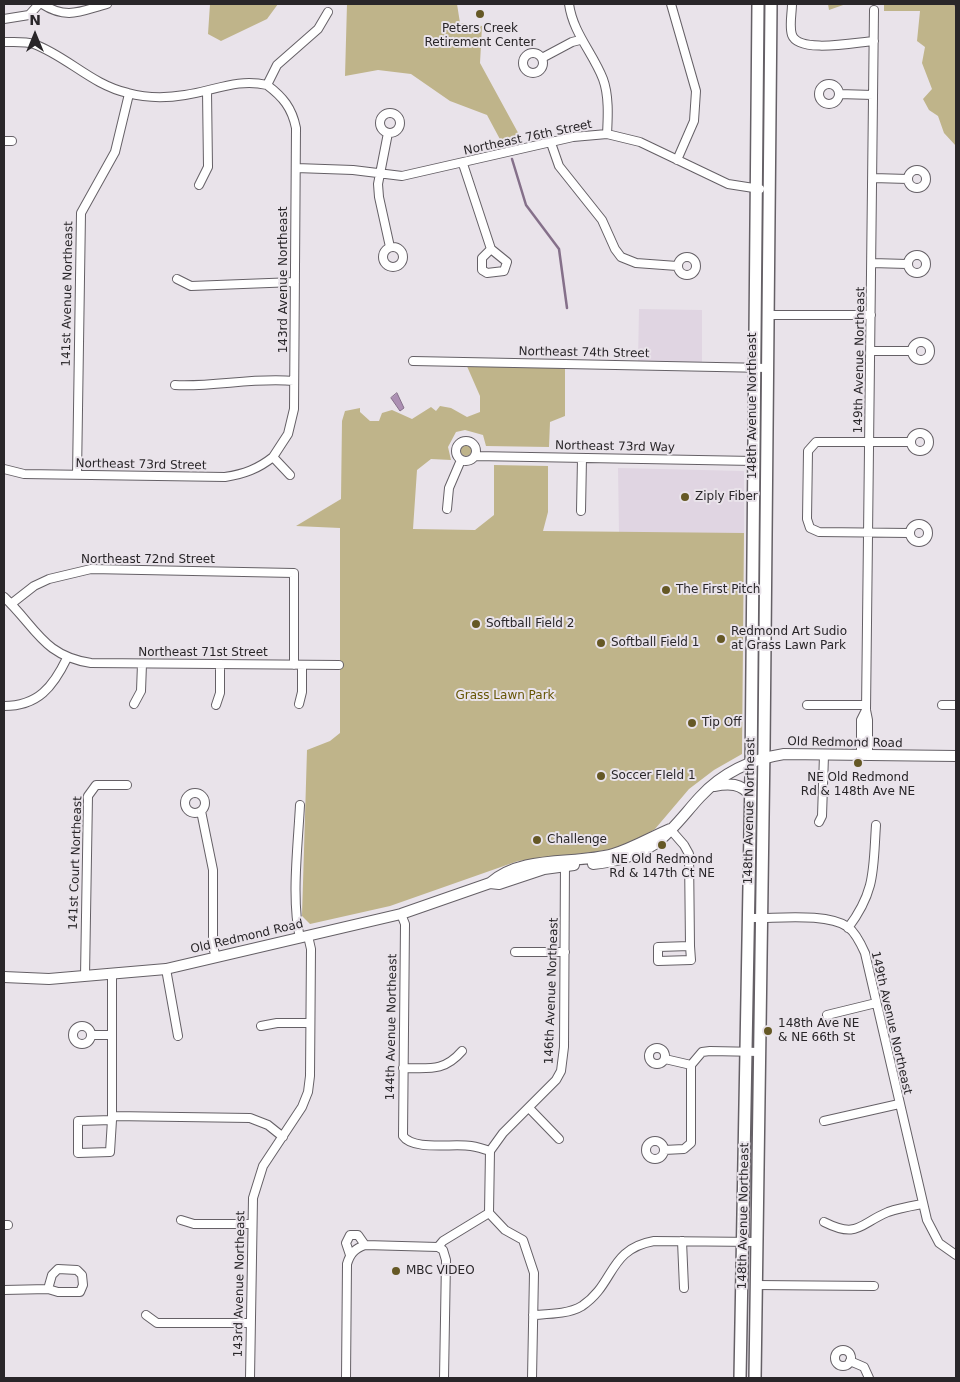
<!DOCTYPE html>
<style>
body{margin:0}
#map{position:relative;width:960px;height:1382px;overflow:hidden;background:#e9e3ea;font-family:"DejaVu Sans",sans-serif}
canvas{display:block}
.frame{position:absolute;inset:0;border:5px solid #292629;pointer-events:none}
.north{position:absolute;left:10px;top:10px;width:50px;height:50px;-webkit-text-stroke:4px #e9e3ea;paint-order:stroke;rotate:0deg;font-size:14px;font-weight:700;line-height:20px;text-align:center;color:#292629}
.north::after{content:'';display:block;margin:auto;width:18px;height:22px;background:#292629;clip-path:polygon(50% 0,100% 100%,50% 72%,0 100%)}
</style>
<div id="map">
<canvas width="960" height="1382"></canvas>
<div class="frame"></div>
<div class="north">N</div>
</div>
<script>
const ctx = document.querySelector('canvas').getContext('2d');
ctx.lineJoin = 'round';
function paint(path, color) {
  ctx.fillStyle = color;
  ctx.fill(path, 'evenodd');
}
function strokePath(path, color, width, dash) {
  ctx.strokeStyle = color;
  ctx.lineWidth = width;
  ctx.lineCap = dash ? 'butt' : 'round';
  ctx.setLineDash(dash || []);
  ctx.stroke(path);
}
function drawText(font, color, halo, rows, align = 'center') {
  ctx.font = font + ' "DejaVu Sans",sans-serif';
  ctx.lineWidth = 4;
  ctx.setLineDash([]);
  ctx.textBaseline = 'middle';
  ctx.strokeStyle = halo;
  ctx.fillStyle = color;
  for (const [text, x, y, turn = 0] of rows) {
    ctx.save();
    ctx.translate(x, y);
    ctx.rotate((+turn || 0) * Math.PI / 180);
    ctx.textAlign = isNaN(turn) ? turn : align;
    if (halo) ctx.strokeText(text, 0, 0);
    ctx.fillText(text, 0, 0);
    ctx.restore();
  }
}
const built = new Path2D(`
 M639,309L702,310V364L638,362Z
 M618,468L744,471V533H619Z`);
const green = new Path2D(`
 M210,4H278L267,19L221,41L208,34Z
 M347,4H457L460,23L482,26L480,63L522,140L502,143L487,115L450,101L411,74L378,70L345,76Z
 M828,4H956V146L944,133L938,116L929,110L923,99L932,89L922,63L925,47L917,41L920,11H884V5L846,4L829,10Z
 M466,364L565,367V416L550,422L549,447L486,446L483,435L465,430L456,432L448,447L451,460L431,459L417,470L413,529L475,530L494,515V465L548,466V512L543,531L744,533L742,754L714,770L689,789L655,829L627,846L594,852L518,861L390,906L310,924L302,916L307,750L330,741L340,733V528L296,526L341,499L342,421L345,411L360,408V412L370,421H379L382,413L392,410L412,419L431,407L436,411L440,406L451,408L467,417L480,412V396Z
 M460 450a6 6 0 1 1 12 0a6 6 0 1 1-12 0Z`);
const water = new Path2D(`
 M397,393L404,408L400,411L391,398Z`);
const stream = new Path2D(`
 M955,4L956,6
 M512,159L526,205L559,249L567,308`);
const minor = new Path2D(`
 M42,4C67,20 81,11 107,4
 M569,4C573,33 593,53 603,79C609,95 608,116 607,134
 M671,4L696,91L694,121L677,160
 M792,4C792,13 789,26 792,35C799,54 857,42 874,41
 M4,19L29,15L39,4
 M4,42C13,42 25,41 34,44C68,57 92,85 128,93C146,98 167,98 185,95C214,91 237,78 267,85L277,65L318,29L328,12
 M523 63a10 10 0 1 1 20 0a10 10 0 1 1-20 0Z
 M542,58L572,42L580,40
 M819 94a10 10 0 1 1 20 0a10 10 0 1 1-20 0Z
 M267,85C283,97 292,108 296,128L294,409L288,434L273,457L290,475
 M839,94L873,95
 M380 123a10 10 0 1 1 20 0a10 10 0 1 1-20 0Z
 M388,133L378,184L379,197L390,247
 M4,141H12
 M551,143L559,166L602,220L615,249L621,257L636,263L677,266
 M463,164L491,249L507,262L504,271L487,273L482,270V258L491,249
 M296,168L353,170L402,176L573,137L607,134L640,142L728,184L760,189
 M908 179a9 9 0 1 1 18 0a9 9 0 1 1-18 0Z
 M873,178L908,179
 M199,185L208,167L207,91
 M383 257a10 10 0 1 1 20 0a10 10 0 1 1-20 0Z
 M908 264a9 9 0 1 1 18 0a9 9 0 1 1-18 0Z
 M678 266a9 9 0 1 1 18 0a9 9 0 1 1-18 0Z
 M872,263L907,264
 M177,279L191,286L295,282
 M767,315H871
 M912 351a9 9 0 1 1 18 0a9 9 0 1 1-18 0Z
 M871,351H911
 M413,361L767,368
 M175,385C215,387 254,377 294,381
 M911 442a9 9 0 1 1 18 0a9 9 0 1 1-18 0Z
 M456 451a10 10 0 1 1 20 0a10 10 0 1 1-20 0Z
 M475,456L754,461
 M4,469L24,474L225,477C244,474 258,469 273,457
 M77,475L81,213L115,152L129,94
 M447,509L449,488L461,460
 M581,511L582,458
 M910 533a9 9 0 1 1 18 0a9 9 0 1 1-18 0Z
 M909,533L819,532L810,528L807,519L808,451L816,442H910
 M4,597C36,627 43,656 91,663L339,665
 M11,604L34,586L49,579L91,569L294,573V665
 M134,704L141,691L142,664
 M299,704L302,692V666
 M216,705L220,693V664
 M807,705H866
 M942,705H956
 M4,706C38,706 53,687 67,658
 M861,755V720L866,710
 M868,755V720L866,710L874,10
 M185 803a10 10 0 1 1 20 0a10 10 0 1 1-20 0Z
 M201,811L213,870V947L216,957
 M819,822L822,816L824,755
 M670,829L684,845L689,854L690,946
 M401,914L405,924L403,1136C413,1151 454,1143 471,1146C477,1147 484,1149 490,1151
 M748,918C775,919 826,912 848,927C856,933 861,944 865,953L927,1220L939,1243L956,1255
 M848,928C876,891 873,869 876,825
 M300,938C291,900 298,845 300,805
 M690,946L691,960L658,961V947Z
 M515,952H565
 M166,969L178,1036
 M112,974V1120L78,1121V1153L110,1152L112,1120
 M85,976L88,796L96,785H127
 M827,1015L876,1003
 M73 1035a9 9 0 1 1 18 0a9 9 0 1 1-18 0Z
 M261,1026L277,1023H310
 M91,1035H111
 M649 1056a8 8 0 1 1 16 0a8 8 0 1 1-16 0Z
 M665,1059L691,1065L702,1052L710,1051L760,1052
 M403,1068C429,1068 444,1072 462,1051
 M529,1108L559,1139
 M112,1116L250,1118L268,1125L283,1137
 M824,1121L899,1104
 M646 1150a9 9 0 1 1 18 0a9 9 0 1 1-18 0Z
 M664,1150L684,1149L691,1143V1065
 M181,1220L194,1224H251
 M824,1222C858,1239 859,1224 888,1212C899,1208 911,1206 922,1204
 M4,1225H8
 M682,1241L684,1288
 M438,1247L443,1250L446,1260L444,1378
 M438,1247L443,1241L489,1213
 M350,1255L346,1243L350,1235H358L365,1245
 M756,1285L874,1286
 M4,1290L48,1289L58,1292H80L83,1285L82,1275L77,1270L58,1269L52,1275L48,1289
 M146,1315L157,1323H250
 M533,1315C549,1314 569,1314 582,1306C615,1284 608,1249 654,1241L757,1242
 M835 1358a8 8 0 1 1 16 0a8 8 0 1 1-16 0Z
 M850,1361L864,1367L869,1378
 M250,1378L253,1198L263,1166L302,1107L308,1092L310,1076L311,949L308,936
 M346,1378L347,1264C350,1254 354,1249 365,1245L438,1247
 M532,1378L534,1273L523,1240L505,1230L489,1213L490,1151L503,1133L556,1080L561,1071L564,1047L565,861`);
const secondary = new Path2D(`
 M714,786C729,783 741,783 751,796
 M593,864C615,862 636,856 655,844C672,832 686,812 700,797C722,773 752,759 784,754L956,756
 M490,883L499,884L544,869L574,865
 M4,977L49,979L166,969L401,914L490,883C523,854 574,865 613,854C633,848 651,837 670,829`);
const primary = new Path2D(`
 M740,1378L751,777L758,4
 M755,1378L764,747L771,4`);
const markers = [
 [480,14,5,"#655825"],
 [685,497,5,"#655825"],
 [666,590,5,"#655825"],
 [476,624,5,"#655825"],
 [721,639,5,"#655825"],
 [601,643,5,"#655825"],
 [692,723,5,"#655825"],
 [858,763,5,"#655825"],
 [601,776,5,"#655825"],
 [537,840,5,"#655825"],
 [662,845,5,"#655825"],
 [768,1031,5,"#655825"],
 [396,1271,5,"#655825"]
];
const poiNames = [
 ["Peters Creek",480,29,"center"],
 ["Retirement Center",480,43,"center"],
 ["Ziply Fiber",695,497],
 ["The First Pitch",676,590],
 ["Softball Field 2",486,624],
 ["Redmond Art Sudio",731,632],
 ["at Grass Lawn Park",731,646],
 ["Softball Field 1",611,643],
 ["Tip Off",702,723],
 ["Soccer FIeld 1",611,776],
 ["NE Old Redmond",858,778,"center"],
 ["Rd & 148th Ave NE",858,792,"center"],
 ["Challenge",547,840],
 ["NE Old Redmond",662,860,"center"],
 ["Rd & 147th Ct NE",662,874,"center"],
 ["148th Ave NE",778,1024],
 ["& NE 66th St",778,1038],
 ["MBC VIDEO",406,1271]
];
const streetNames = [
 ["Northeast 76th Street",528,138,-12],
 ["143rd Avenue Northeast",284,280,-90],
 ["141st Avenue Northeast",68,294,-89],
 ["Northeast 74th Street",584,353,1],
 ["149th Avenue Northeast",860,360,-89],
 ["148th Avenue Northeast",753,406,-90],
 ["Northeast 73rd Way",615,447,1],
 ["Northeast 73rd Street",141,465,1],
 ["Northeast 72nd Street",148,560],
 ["Northeast 71st Street",203,653],
 ["Old Redmond Road",845,743,1],
 ["148th Avenue Northeast",750,811,-89],
 ["141st Court Northeast",76,863,-88],
 ["Old Redmond Road",247,937,-13],
 ["146th Avenue Northeast",552,991,-88],
 ["149th Avenue Northeast",891,1023,77],
 ["144th Avenue Northeast",392,1027,-89],
 ["148th Avenue Northeast",744,1216,-89],
 ["143rd Avenue Northeast",240,1284,-89]
];
const parkNames = [
 ["Grass Lawn Park",505,696]
];
paint(built, '#e0d5e2');
paint(green, '#bfb48a');
paint(water, '#ac8fb3');
strokePath(water, '#85708a', 1);
strokePath(stream, '#85708a', 2.5);
strokePath(minor, '#656066', 10);
strokePath(secondary, '#656066', 12);
strokePath(primary, '#656066', 14);
strokePath(minor, '#fff', 8);
strokePath(secondary, '#fff', 10);
strokePath(primary, '#fff', 11);
for (const [x, y, r, color] of markers) {
  const dot = new Path2D();
  dot.arc(x, y, r, 0, 2 * Math.PI);
  ctx.fillStyle = color;
  ctx.fill(dot);
  strokePath(dot, '#e9e3ea', 2);
}
drawText('12px', '#292629', '#e9e3ea', poiNames, 'left');
drawText('12px', '#292629', '#e9e3ea', streetNames);
drawText('12px', '#665504', '#e9e3ea', parkNames);
</script>
